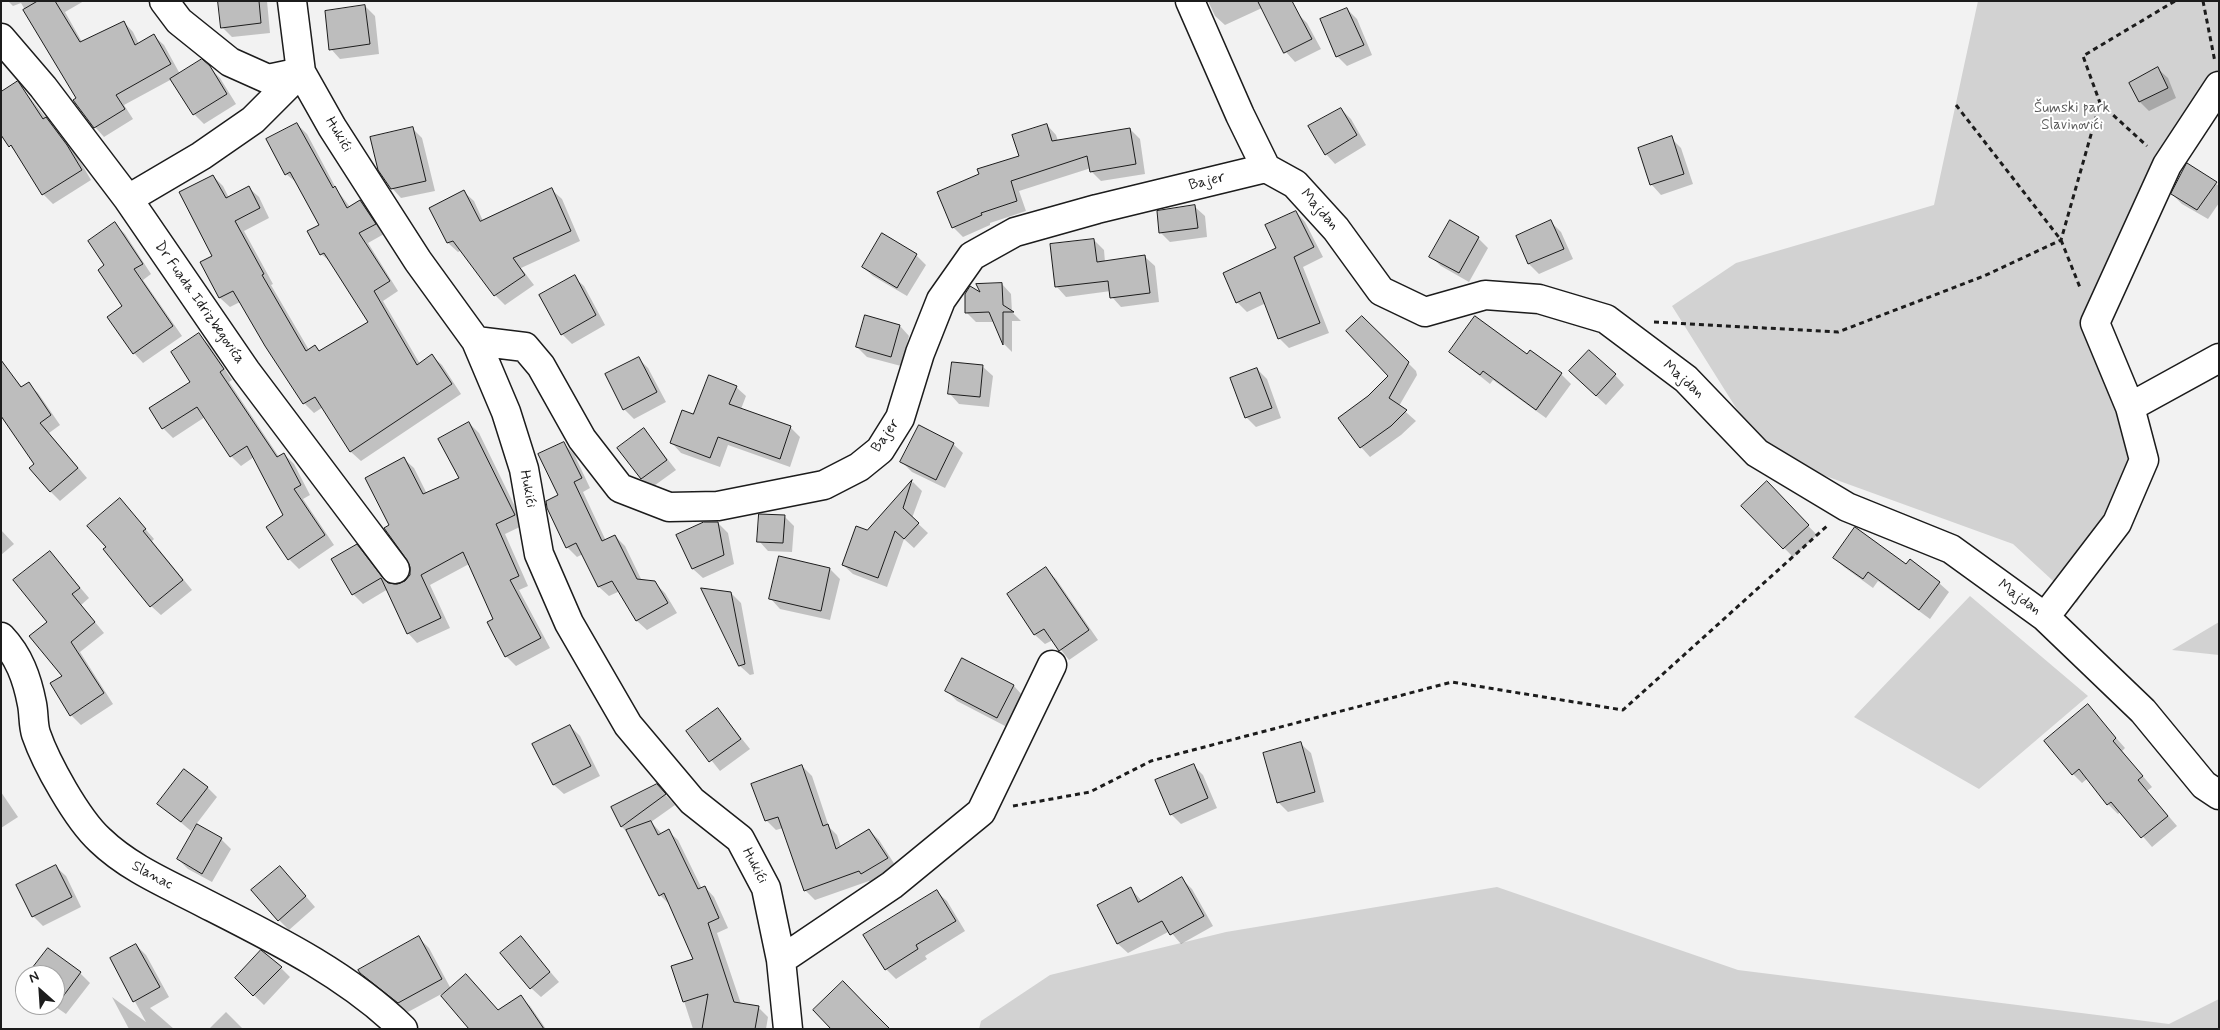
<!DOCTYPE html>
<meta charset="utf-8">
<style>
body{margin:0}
#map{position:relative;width:2220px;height:1030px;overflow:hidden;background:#f2f2f2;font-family:Mynerve,sans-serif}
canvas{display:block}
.frame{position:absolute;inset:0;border:2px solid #1c1c1c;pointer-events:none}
.north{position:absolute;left:15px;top:965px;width:50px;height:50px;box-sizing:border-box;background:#fff;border:1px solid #a4a4a4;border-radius:50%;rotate:334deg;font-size:14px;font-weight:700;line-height:20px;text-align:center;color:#1c1c1c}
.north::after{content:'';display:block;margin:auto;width:18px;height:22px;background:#1c1c1c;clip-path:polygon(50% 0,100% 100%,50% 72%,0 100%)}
</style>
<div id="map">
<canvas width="2220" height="1030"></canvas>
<div class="frame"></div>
<div class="north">N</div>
</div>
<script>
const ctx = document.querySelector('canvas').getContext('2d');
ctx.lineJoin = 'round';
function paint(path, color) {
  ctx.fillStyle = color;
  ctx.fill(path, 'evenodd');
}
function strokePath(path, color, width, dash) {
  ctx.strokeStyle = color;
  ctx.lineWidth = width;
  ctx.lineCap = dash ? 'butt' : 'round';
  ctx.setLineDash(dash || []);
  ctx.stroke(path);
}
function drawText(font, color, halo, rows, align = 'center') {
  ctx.font = font + ' Mynerve,sans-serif';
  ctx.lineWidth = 4;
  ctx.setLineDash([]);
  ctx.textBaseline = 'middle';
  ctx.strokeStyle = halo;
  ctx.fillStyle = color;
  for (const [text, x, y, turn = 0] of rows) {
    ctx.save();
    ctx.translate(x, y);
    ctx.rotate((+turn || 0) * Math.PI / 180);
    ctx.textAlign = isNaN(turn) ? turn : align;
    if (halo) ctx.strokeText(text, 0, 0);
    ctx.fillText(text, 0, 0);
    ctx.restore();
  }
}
const green = new Path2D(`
 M1978,1H2219V98L2090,319L2140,470L2077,603L2013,544L1765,454L1672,306L1736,263L1934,205Z
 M1970,596L2088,696L1979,789L1854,717Z
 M2219,622V655L2172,650Z
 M1497,887L1738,970L2169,1024L2219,999V1029H979L981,1021L1050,975L1226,932Z`);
const shadow = new Path2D(`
 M8,1H84L65,12L82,42L124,22L133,32L139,44L154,36L164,45L180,74L209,67L220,78L236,104L204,124L194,114L172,79L124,105L133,119L104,137L95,127L21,3L13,6Z
 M219,1H267L270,33L232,37L222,27Z
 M1208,1H1258L1262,8L1225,25L1215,16Z
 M365,6L375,16L379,54L340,59L331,49Z
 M1347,9L1357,19L1372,55L1347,66L1337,56Z
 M1297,13L1307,23L1321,49L1295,62L1286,52Z
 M2158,69L2168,78L2176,98L2149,111L2140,102Z
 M18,83L77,156L91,180L53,204L43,194L20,156L11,147L17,142L10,144V146L2,134Z
 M1341,109L1351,119L1366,145L1335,164L1326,154Z
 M297,124L307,134L337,190L350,207L360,202L370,212L384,234L368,243L398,291L383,301L420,364L432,356L442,365L461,394L361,461L351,452L323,407L314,413L304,403L240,302L230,307L220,298L201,263L214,256L213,176L223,186L229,198L249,188L259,197L269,218L244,231L273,284L271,285L309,350L315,346L320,352L370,323L332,263L321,254V225L297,183L286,174Z
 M1047,125L1056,135L1058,141L1130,129L1140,139L1145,174L1101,181L1091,171V168L1019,191L1026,211L990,223V225L963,237L953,227L1021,157Z
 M412,128L422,138L435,191L401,198L392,188Z
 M1671,138L1681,148L1693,184L1661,195L1652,185L1640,148Z
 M2187,165L2219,186V203L2208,219L2182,204L2172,194Z
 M552,190L562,199L580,241L521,268L534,285L505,305L495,295L462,250L458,252L448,243L431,208L464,192L474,201L483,221Z
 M1195,207L1205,216L1207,237L1170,242L1160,232Z
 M1296,212L1305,222L1323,257L1303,267L1329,333L1289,348L1279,338L1266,303L1247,312L1237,302L1278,249Z
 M1551,222L1561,232L1573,259L1539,274L1529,264L1517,237Z
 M115,224L125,234L151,274L143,280L182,336L143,363L134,353L124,306L106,266Z
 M1478,238L1488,248L1469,282L1441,266L1431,257Z
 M1094,240L1104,250L1105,262L1145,257L1155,266L1159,302L1121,307L1112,297L1111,291L1066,297L1057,287L1051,245Z
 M916,255L926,265L907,296L873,276L863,267Z
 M574,277L584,286L605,325L572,344L562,334Z
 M1002,284L1011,294L1012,312L1021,321H1012V352L1004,344L994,322H976L966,312L983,295Z
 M866,317L900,326L909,336L901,366L867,357L857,347Z
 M1362,317L1416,371L1417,375L1399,406L1416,421L1401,435L1370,457L1361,447L1368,397L1389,376Z
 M199,335L209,345L232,380L229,382L279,457L284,454L294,464L310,495L303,499L334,545L299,569L289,559L268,527L285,516L254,457L241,466L231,456L205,417L173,438L163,428L192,382Z
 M1450,352L1527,356L1530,352L1561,374L1571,384L1546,418L1493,380L1490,384Z
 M638,358L648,368L666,402L634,419L624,409Z
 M953,363L983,367L993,376L989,407L959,404L950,394Z
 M6,369L23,388L28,384L38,393L60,425L49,433L87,478L60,501L50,491L36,464Z
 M1257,369L1267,379L1281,418L1256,427L1246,417Z
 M1615,375L1624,385L1606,405L1580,381Z
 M736,387L746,396L741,409L791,428L800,437L790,467L728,445L720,467L681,453L672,443L694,416Z
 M469,423L479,433L524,525L505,534L528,586L519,590L550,648L516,666L506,656L494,620L469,564L430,585L450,628L417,643L408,633L388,589L363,604L353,594L356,546L388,584L397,586L405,583L411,575L412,566L391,526L404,459L414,468L427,494L461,478Z
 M644,429L676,470L651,488L641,478Z
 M564,444L574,454L590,488L583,492L606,541L615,536L625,546L642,581L655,583L665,593L677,613L647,630L637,621L620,591L609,596L599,587L583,554L577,557L567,547L560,496Z
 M953,444L963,453L945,488L912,472L902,462Z
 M913,482L922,491L912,518L928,533L914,548L904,539L887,587L853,574L843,565L867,532Z
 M1767,483L1817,535L1793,557L1743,506Z
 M120,500L154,539L152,541L192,590L161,615L151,606L107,548Z
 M784,516L794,526L792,552L768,551L759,541Z
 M718,523L728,533L734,564L703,578L693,569L677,535Z
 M1,530L14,544L1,555Z
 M50,552L89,598L81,605L104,633L80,652L113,704L81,725L71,715L64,676Z
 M780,558L830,569L840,579L830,620L780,609L771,599Z
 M1835,558L1906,566L1939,583L1949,592L1930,619L1878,581L1873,588L1844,567Z
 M1046,569L1056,579L1098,640L1069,660L1053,640L1045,644L1035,635L1009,595Z
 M731,593L741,603L754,674L750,675L740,666Z
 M1014,686L1023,696L1007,727L957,701L947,691Z
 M2088,706L2125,748L2122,751L2152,787L2147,791L2177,826L2152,847L2121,811L2118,814L2108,804L2088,778L2082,783L2073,774Z
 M718,709L750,749L720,771L688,731Z
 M570,726L580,736L600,776L564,794L554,785L534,744Z
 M1301,744L1311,753L1324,802L1288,812L1278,802Z
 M1193,765L1203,775L1217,808L1181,824L1171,814Z
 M802,766L812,776L829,827L837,835L841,847L869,830L879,840L897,868L871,883L869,881L815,900L805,890L783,828L776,830L766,820Z
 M657,786L675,805L651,822L662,834L668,831L678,840L702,889L705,887L714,897L728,928L717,933L741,1004L758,1007L768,1017L766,1029H693L673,967L695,960L670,905L660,895L630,835L622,827L613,808Z
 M207,787L217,797L191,831L159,804Z
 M1,792L18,817L1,828Z
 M197,826L221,839L231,849L212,882L188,869L178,859Z
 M56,867L66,876L81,907L43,926L33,916Z
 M289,877L315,907L289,930L279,920Z
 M1182,879L1192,889L1213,926L1181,944L1170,931L1128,953L1118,944L1098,906L1131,889L1142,901Z
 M937,892L947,901L965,931L925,956L927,959L896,979L886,969Z
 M419,938L429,948L451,989L499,1011L520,996L530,1006L546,1029H471L447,991L408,1012L361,973Z
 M521,938L559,982L541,997L531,988Z
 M136,945L146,955L169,997L150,1008L174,1029H129L112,997L146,1022L112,959Z
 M281,968L290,977L264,1005L236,978Z
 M80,973L90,983L66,1014L53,1005H55V975H29Z
 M226,1012L243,1029H209Z`);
const building = new Path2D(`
 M38,1H55L80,42L124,21L135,45L154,34L171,64L116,95L125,109L94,128L73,100L76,98L23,10Z
 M218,1H259L261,23L221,28Z
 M1258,1H1292L1312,39L1284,53Z
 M365,5L370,44L329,50L325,11Z
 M1347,8L1364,45L1336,57L1320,19Z
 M202,59L210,66L227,94L193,115L170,79Z
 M2158,67L2168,88L2139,102L2129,83Z
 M18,81L43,119L46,117L67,145L82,170L42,195L11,145L9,147L1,135V92Z
 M1341,108L1357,135L1325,155L1308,126Z
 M297,123L333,188L335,186L347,208L360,200L376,224L359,233L390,281L374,291L417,365L432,354L452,384L350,452L315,397L303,404L265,346L233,291L219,298L200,262L212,256L179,192L213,175L226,198L249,186L260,208L235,221L264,274L262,275L306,351L315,345L319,351L368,322L324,253L320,255L307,231L319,225L290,172L285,175L266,139Z
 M1047,124L1052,141L1130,128L1136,164L1090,172L1087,156L1011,181L1017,201L981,213L982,215L952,228L937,192L979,174L977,169L1019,156L1012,135Z
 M413,127L426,181L391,189L378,170L370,137Z
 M1672,136L1684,174L1650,185L1638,148Z
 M2187,163L2217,182L2197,210L2171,194Z
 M552,188L571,231L513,258L525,275L494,296L453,241L447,243L429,208L464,190L480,221Z
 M1195,205L1198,228L1159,233L1157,211Z
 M1296,211L1314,247L1294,257L1320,323L1278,339L1260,292L1236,303L1223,273L1276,248L1265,225Z
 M1450,220L1479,237L1459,273L1429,257Z
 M1551,220L1564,249L1528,264L1516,236Z
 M115,222L143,264L134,269L173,326L133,354L107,317L122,306L98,270L104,265L88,241Z
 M882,233L917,254L897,288L862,267Z
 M1094,239L1097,262L1145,255L1150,293L1110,298L1108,281L1055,287L1050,244Z
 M575,275L596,315L561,335L539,295Z
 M1002,283L1003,305L1014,312H1003V345L989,312L965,313V294L970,286L980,292L976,284Z
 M865,315L900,325L891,357L856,347Z
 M1362,316L1409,362L1389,398L1407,410L1391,426L1360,448L1338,418L1368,396L1388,376L1346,331Z
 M1475,316L1527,354L1530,350L1562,373L1536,410L1483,371L1480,375L1449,352Z
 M199,333L224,369L220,372L277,457L284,453L301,485L294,489L325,535L288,560L266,527L283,515L247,446L230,457L197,407L162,429L149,408L190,382L171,352Z
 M1589,350L1616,374L1596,396L1569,371Z
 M639,357L657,392L623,410L605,374Z
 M1,360L21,387L29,382L51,415L40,423L78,468L50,492L29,468L34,464L1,416Z
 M952,362L983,365L980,397L948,394Z
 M1257,368L1272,408L1245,418L1230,378Z
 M709,375L737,386L729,404L791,426L780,459L718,437L710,458L670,443L682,410L693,414Z
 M469,422L515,515L496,524L519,576L510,580L541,638L505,657L487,622L493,619L463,552L421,575L441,618L407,634L381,578L352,595L331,559L357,544L383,578L388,583L397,584L405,581L410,575V567L407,560L384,528L389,525L365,478L404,457L423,494L459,478L438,439Z
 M919,425L954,443L936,480L900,462Z
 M644,428L667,460L641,479L617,448Z
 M564,442L582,478L574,482L602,541L615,535L637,579L655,581L668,603L636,621L612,581L598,587L576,543L566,548L547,508L546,501L558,495L538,454Z
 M912,480L903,508L919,523L904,539L895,531L878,578L842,565L856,526L867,530Z
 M1767,481L1809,525L1783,549L1741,506Z
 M120,498L146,529L143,531L183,580L150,607L103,549L106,547L87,526Z
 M759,514L785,515L783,543L757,542Z
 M704,522H718L724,555L692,569L676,535Z
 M1855,527L1906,564L1910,559L1940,582L1919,610L1868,572L1863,579L1833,558Z
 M50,551L80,588L72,594L95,622L71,642L104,693L70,716L50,683L62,676L29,636L47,622L13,580Z
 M779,556L830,568L821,611L769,599Z
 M1046,567L1089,630L1059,651L1044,629L1034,635L1007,594Z
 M701,588L731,592L745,664L739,666Z
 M962,658L1014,685L997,718L945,691Z
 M2088,704L2116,738L2113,741L2143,776L2138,780L2168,816L2141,838L2111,802L2107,805L2079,769L2072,775L2044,741Z
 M718,708L741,739L709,762L686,731Z
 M570,725L591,766L553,785L532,744Z
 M1301,742L1315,792L1277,803L1263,753Z
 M1194,764L1208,798L1170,815L1155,780Z
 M802,765L823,826L828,824L836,849L869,829L888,858L861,874L859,871L804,891L778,817L765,821L751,784Z
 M184,769L208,787L181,822L157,804Z
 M657,784L666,794L621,827L611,807Z
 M651,821L658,835L669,829L698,889L705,886L719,918L708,923L734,1002L759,1006L755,1029H702L708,994L683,1002L671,966L693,959L664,893L659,896L626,830Z
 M197,824L222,838L202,874L177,859Z
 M56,865L72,897L32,917L16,885Z
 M280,866L306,896L278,921L251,890Z
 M1182,877L1204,916L1170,935L1162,921L1117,944L1097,905L1131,887L1138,902Z
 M937,890L956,921L916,945L918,949L885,970L863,935Z
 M419,936L442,979L398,1003L360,973L358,970Z
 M521,936L550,972L530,989L500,953Z
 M136,944L160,987L133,1002L110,958Z
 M48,948L81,972L56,1006L55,975H27Z
 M261,950L282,967L253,996L235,978Z
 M466,974L498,1010L521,995L544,1029H469L441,996Z
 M843,981L873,1012L890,1029H831L813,1010Z`);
const path = new Path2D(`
 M2203,1L2215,62
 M2100,103L2147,146
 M1956,105L2061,240L2081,290
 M1654,322L1838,332L1984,276L2061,240L2100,103L2083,56L2175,1
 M1013,806L1090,792L1151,761L1452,682L1623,710L1827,526`);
const minor = new Path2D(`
 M164,1L179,21L230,62L268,79L301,72
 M292,1L301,72L332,127L418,261L476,341L506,412L524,469L539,554L569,623L628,725L692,801L740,839L766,888L781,960L788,1029
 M1190,1L1240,115L1266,168L1295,184L1336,229L1381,291L1425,312L1485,295L1539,299L1606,319L1686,379L1757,453L1847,507L1951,549L2045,617L2143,711L2204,785L2219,795
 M1,38L43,87L128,199L246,371L395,569
 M128,199L201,156L253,120L301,72
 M476,341L525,347L541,366L582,439L620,488L669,507L718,506L824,485L859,467L880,450L900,418L920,353L941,300L972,256L1015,232L1097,209L1266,168
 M2130,407L2219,358
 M2045,617L2117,523L2144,460L2130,407L2095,323L2167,165L2219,86
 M1,637C19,656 27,678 32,704C34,714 33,725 36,734C46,763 77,819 100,840C130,869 170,885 206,904C275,939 348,975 403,1029
 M781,960L892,885L981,812L1052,665`);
const parkNames = [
 ["Šumski park",2072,109],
 ["Slavinovići",2072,126]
];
const streetNames = [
 ["Hukići",338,135,58],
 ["Bajer",1207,182,-14],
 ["Majdan",1319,210,48],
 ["Dr Fuada Idrizbegovića",199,303,55],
 ["Majdan",1683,380,41],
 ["Bajer",886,436,-55],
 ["Hukići",527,489,79],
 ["Majdan",2019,598,36],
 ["Hukići",754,866,62],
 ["Slanac",152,876,28]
];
paint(green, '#d2d2d2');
paint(shadow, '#0003');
paint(building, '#bdbdbd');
strokePath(building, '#1c1c1c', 1);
strokePath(minor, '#1c1c1c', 31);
strokePath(path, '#1c1c1c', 3, [5, 4]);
strokePath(minor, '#fff', 28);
drawText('15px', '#5c5c5c', '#fff', parkNames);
drawText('15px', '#1c1c1c', '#fff', streetNames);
</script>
